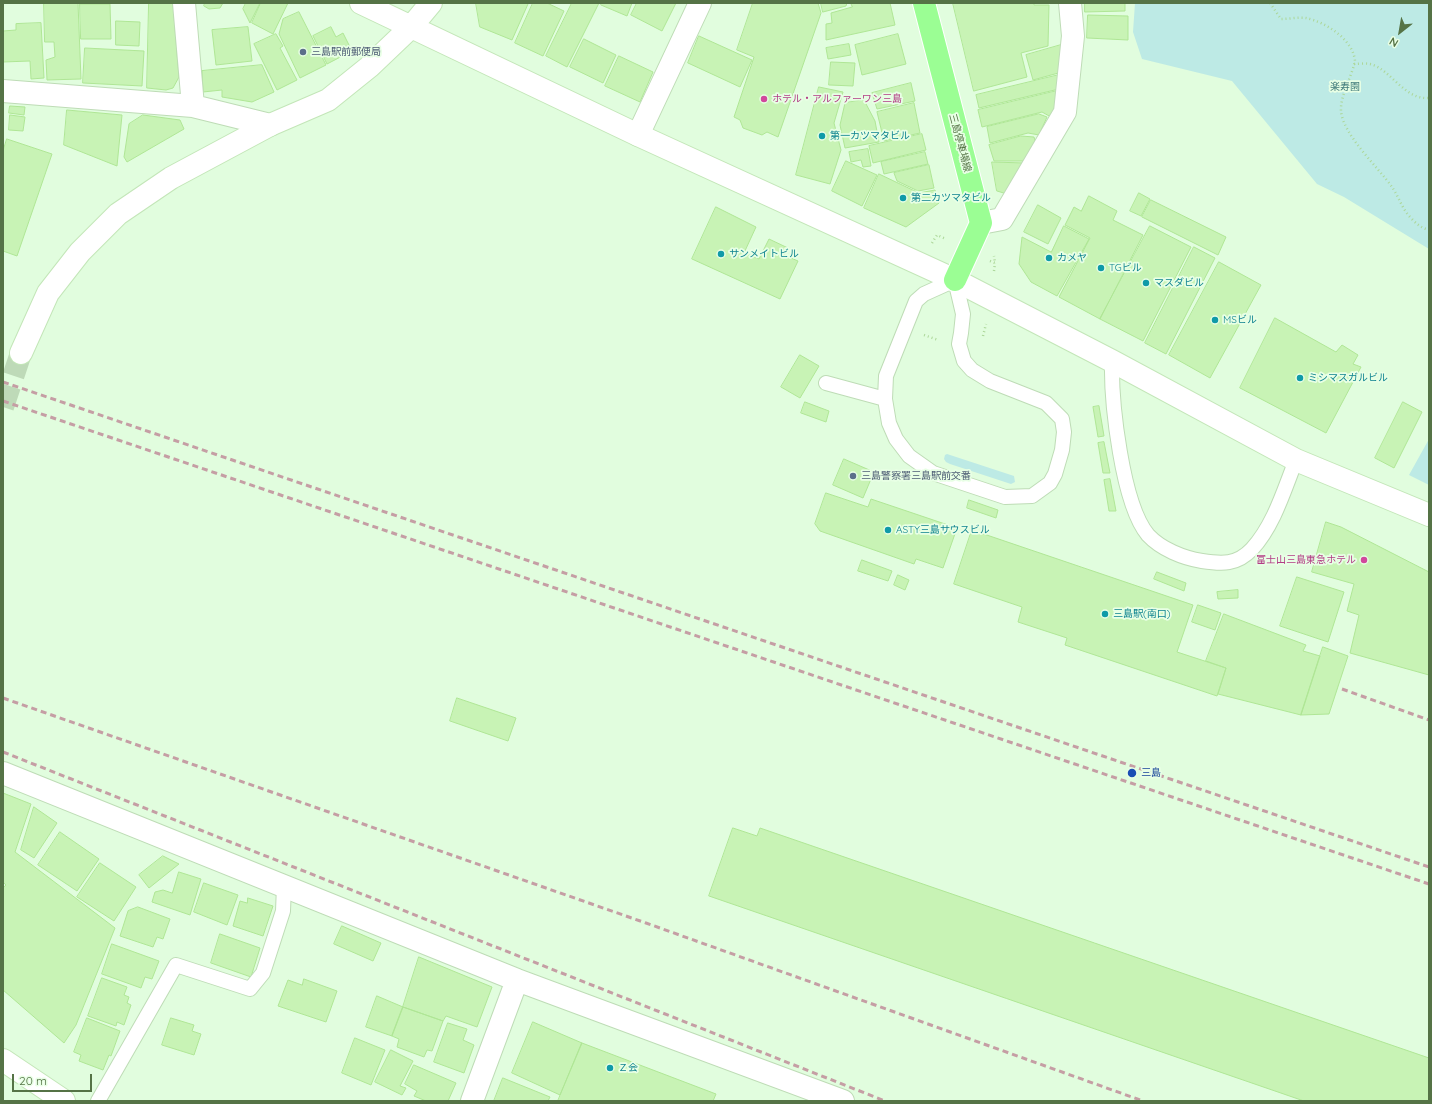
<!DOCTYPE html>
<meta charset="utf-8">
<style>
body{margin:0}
#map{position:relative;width:1432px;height:1104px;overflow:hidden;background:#e1fdde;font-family:Quicksand,sans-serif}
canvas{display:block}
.frame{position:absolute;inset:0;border:4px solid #557346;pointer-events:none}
.north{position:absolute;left:1380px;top:12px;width:40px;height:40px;-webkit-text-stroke:3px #e8ffe5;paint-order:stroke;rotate:211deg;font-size:11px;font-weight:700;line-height:16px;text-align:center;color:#557346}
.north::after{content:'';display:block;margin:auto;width:14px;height:18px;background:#557346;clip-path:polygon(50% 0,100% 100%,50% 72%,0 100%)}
.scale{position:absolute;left:12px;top:1074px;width:80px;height:18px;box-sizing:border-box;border:2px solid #557346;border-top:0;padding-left:5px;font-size:12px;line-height:14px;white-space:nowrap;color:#557346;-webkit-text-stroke:3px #e8ffe5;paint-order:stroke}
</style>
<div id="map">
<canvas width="1432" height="1104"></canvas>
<div class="frame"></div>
<div class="north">N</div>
<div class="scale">20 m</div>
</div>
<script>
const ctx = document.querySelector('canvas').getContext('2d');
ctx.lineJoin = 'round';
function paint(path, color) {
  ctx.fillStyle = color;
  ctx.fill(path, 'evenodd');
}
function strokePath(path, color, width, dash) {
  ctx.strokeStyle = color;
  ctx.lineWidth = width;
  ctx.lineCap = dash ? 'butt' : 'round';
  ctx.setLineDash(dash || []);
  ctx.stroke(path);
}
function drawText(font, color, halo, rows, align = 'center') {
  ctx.font = font + ' Quicksand,"Noto Sans JP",sans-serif';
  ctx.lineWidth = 3.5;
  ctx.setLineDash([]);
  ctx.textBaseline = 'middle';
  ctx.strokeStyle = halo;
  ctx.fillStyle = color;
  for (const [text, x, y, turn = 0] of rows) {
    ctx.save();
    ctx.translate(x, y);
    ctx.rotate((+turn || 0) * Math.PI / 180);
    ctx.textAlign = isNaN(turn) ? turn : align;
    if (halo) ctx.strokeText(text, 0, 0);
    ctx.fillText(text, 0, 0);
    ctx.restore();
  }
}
const green = new Path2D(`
 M1135,3H1429V249L1344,197L1317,184L1232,81L1142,59L1133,32Z
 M1429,439V485L1409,475Z
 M947,454L1011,475L1014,476L1015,482L1011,484L950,464L946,462L944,459L945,455Z`);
const building = new Path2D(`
 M44,3H78L81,79L47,80L46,60L55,57L54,42H45Z
 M149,3H173L179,77L173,88L166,90L147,88Z
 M205,3H223L220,8L209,9L204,6Z
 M246,3H260L250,23L243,9Z
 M261,3H288L273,34L252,23Z
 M476,3H527L528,4L512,40L480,27Z
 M533,3H547L564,11L543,56L515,43Z
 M572,3H599L567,67L546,56Z
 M602,3H632L627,16L601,5Z
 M637,3H676L662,31L631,15Z
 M753,3H818L821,13L778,137L767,132L762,135L743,128L740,120L734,117L754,57L737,50Z
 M821,3H847L846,6L823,12Z
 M851,3H890L895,25L826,40V24L832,23L831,13L852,7Z
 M953,3H1034V5H1049L1048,46L1021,53L1027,77L974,91Z
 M1085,3H1125V11L1085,12Z
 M80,4H110L111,39H81Z
 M299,12L326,65L300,78L279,34L283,19Z
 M1088,15L1128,16V40L1087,38Z
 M116,21L140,22L139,46L116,45Z
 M41,23L44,78L31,79L30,61L3,62V31L16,30V24Z
 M248,27L252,61L216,65L212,30Z
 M331,27L336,37L343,33L352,51L327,64L313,36Z
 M276,34L283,46L280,48L297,80L277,90L254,44Z
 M898,34L906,64L862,75L855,45Z
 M699,36L752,60L740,87L688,63Z
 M584,39L616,55L603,83L570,67Z
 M849,44L851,55L828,59L826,48Z
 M1061,45L1062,72L1033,80L1026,55Z
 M85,48L144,51L142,86L83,83Z
 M619,56L653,72L640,102L605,86Z
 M831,62L855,63L853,86L829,85Z
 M262,65L274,92L252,102L222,97V90L203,92L202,71Z
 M1059,75V89L979,108L976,95Z
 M911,83L915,101L877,109L872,93Z
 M819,87L843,92L834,123L841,150L830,184L796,175Z
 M1057,91L1059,100L1051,117L1042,112L982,127L978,110Z
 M864,100L875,121L879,142L845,148L840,125L845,103Z
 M914,103L920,133L884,141L877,112Z
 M10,106L25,107L24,115L9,113Z
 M67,110L122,115L117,166L64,145Z
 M1039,114L1047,117L1039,135L1028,133L990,143L987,127Z
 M10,115L25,117L23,131L9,130Z
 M143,115L180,120L184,129L127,162L124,157L129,124Z
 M922,134L926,150L873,163L869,146Z
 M1021,136L1034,137L1036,144L1027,161H994L989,145Z
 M7,139L52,154L17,256L3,251V151Z
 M868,149L871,166L863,167L861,160L851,162L849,152Z
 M925,152L928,164L884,174L881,162Z
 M846,161L877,175L862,206L832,191Z
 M992,162L1025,163L1007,194L997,191Z
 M929,165L934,188L918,191L897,181L894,173Z
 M879,174L919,193L935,190L939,203L906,227L864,208Z
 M1139,193L1150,199L1141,216L1130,211Z
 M1089,196L1117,211L1113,220L1143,235L1100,319L1059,297L1090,238L1065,225L1074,207L1081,211Z
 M1151,200L1226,237L1218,255L1142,217Z
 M1038,205L1061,218L1048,244L1024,232Z
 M716,207L756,227L744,253L759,259L769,239L788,248L784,255L798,261L780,299L692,259Z
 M1064,226L1089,239L1057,296L1031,282L1019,264L1022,237L1051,252Z
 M1150,226L1191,247L1143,341L1100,319Z
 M1194,247L1215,258L1166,354L1145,343Z
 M1219,262L1261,285L1210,378L1169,355Z
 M1275,318L1336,352L1342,345L1358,355L1353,364L1361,367L1326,433L1240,388Z
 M800,355L819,366L800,398L781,387Z
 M805,402L829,411L826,422L801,413Z
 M1403,402L1422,412L1394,468L1375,458Z
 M1099,406L1104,436L1098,437L1093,407Z
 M1104,442L1110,473H1103L1098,443Z
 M844,459L874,472L863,498L833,485Z
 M1110,479L1116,511H1109L1104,480Z
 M826,493L868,507L871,499L957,528L943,568L916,559L914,564L820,531L815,524Z
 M969,500L998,510L996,518L967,508Z
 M1326,522L1341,527L1429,572V675L1350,653L1359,615L1347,611L1354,584L1312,572Z
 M972,530L1193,605L1177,652L1226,668L1217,696L1065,645L1067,638L1018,622L1022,607L954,584Z
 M862,560L892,571L888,581L858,571Z
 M1157,572L1186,583L1184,591L1154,579Z
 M898,575L909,580L905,590L894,585Z
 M1297,577L1344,592L1328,642L1280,626Z
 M1238,590V598L1218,599L1217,592Z
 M1198,605L1221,613L1215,630L1192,622Z
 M1224,614L1306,645L1303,651L1320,656L1301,715L1218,694L1226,668L1206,661Z
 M1323,647L1348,656L1329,714L1301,715Z
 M457,698L516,718L508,741L450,721Z
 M3,793L31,804L15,852L115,928L76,1025L64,1043L3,990V888L6,885L3,882Z
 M34,807L57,823L34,858L21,850Z
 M733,828L757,836L760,828L1429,1058V1101H1304L709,896Z
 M60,832L99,859L77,891L38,865Z
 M163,856L179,864L149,888L139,875Z
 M100,863L136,887L114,921L77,897Z
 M179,872L201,879L190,915L152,902L155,892L163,890L172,893Z
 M204,883L238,895L227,925L194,912Z
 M248,898L273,906L263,936L233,926L240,901L247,903Z
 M138,907L170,919L163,939L157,937L153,947L120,936L128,911Z
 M342,926L381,943L373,961L334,944Z
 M220,934L260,948L251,977L211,963Z
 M112,944L159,961L152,979L145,977L141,988L102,974Z
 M419,957L492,987L477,1027L446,1016L443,1021L403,1007Z
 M102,978L127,987L124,995L129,997L127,1003L131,1005L124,1025L117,1022L116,1026L88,1016Z
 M304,979L337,991L326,1022L278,1006L288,980L302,985Z
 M377,996L403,1007L392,1036L366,1027Z
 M403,1007L443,1021L432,1051L427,1050L424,1057L397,1047L399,1039L392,1036Z
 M87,1018L120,1031L111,1056L109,1055L103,1070L79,1061L81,1055L74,1052Z
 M171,1018L194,1025L192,1031L201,1034L194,1055L162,1045Z
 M533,1022L582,1043L560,1095L512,1073Z
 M448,1023L467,1029L463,1040L474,1045L464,1073L434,1062Z
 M355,1038L385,1050L371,1085L342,1073Z
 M582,1043L716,1094L713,1101H558Z
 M391,1050L413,1061L400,1086L406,1088L402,1095L375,1082Z
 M414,1065L456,1083L448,1101H426L414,1096L417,1091L405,1084Z
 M503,1078L550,1097L548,1101H494Z`);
const secondaryTunnel = new Path2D(`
 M3,407L21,353`);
const path = new Path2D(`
 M1270,3L1281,19C1289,19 1298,17 1306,18C1325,22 1353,39 1355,61C1352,76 1340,96 1341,111C1343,135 1378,167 1392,187C1399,197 1402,209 1411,218C1416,224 1422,228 1429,230
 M1354,64C1359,64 1365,63 1370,64C1391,69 1404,100 1429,98
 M932,243L937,235L946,239
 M990,261L995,263L994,256
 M994,271L995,263
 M924,335L938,340
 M983,336L986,324`);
const lane = new Path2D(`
 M955,280L963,314L961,333L959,344L964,361L972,370L990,381L1046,403L1062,419L1064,432L1062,450L1055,474L1050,483L1032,496L1005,497L933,473L909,456L896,439L889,423L885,399L886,376L916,301L924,294Z
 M1112,361C1111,402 1122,504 1148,535C1161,549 1183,558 1202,561C1222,564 1237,565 1252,549C1274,525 1284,490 1296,460
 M826,383L885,399
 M98,1101L176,965L250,989L263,973L283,911L284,886`);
const street = new Path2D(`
 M184,3L193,106
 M3,91L193,106L270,125
 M638,135L700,3
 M981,223L1002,219L1065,112L1073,36L1070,3
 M3,773L517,980L843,1101
 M472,1101L517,980`);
const secondary = new Path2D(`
 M361,3L638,135L955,280L1112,361L1296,460L1429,515
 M21,353L48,293L80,252L118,214L171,178L270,125L328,100L369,67L411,27L431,3
 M3,1060L64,1101`);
const primary = new Path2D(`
 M924,3L981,223L955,280`);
const rail = new Path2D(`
 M3,382L1429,867
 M3,401L1429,884
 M1342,689L1429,720
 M3,698L646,923L1143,1101
 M3,752L885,1101`);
const markers = [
 [303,52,4,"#5c6f8a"],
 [764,99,4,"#d1479c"],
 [822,136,4,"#0f9aa8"],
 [903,198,4,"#0f9aa8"],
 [721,254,4,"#0f9aa8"],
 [1049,258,4,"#0f9aa8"],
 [1101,268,4,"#0f9aa8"],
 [1146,283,4,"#0f9aa8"],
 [1215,320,4,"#0f9aa8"],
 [1300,378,4,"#0f9aa8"],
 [853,476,4,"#5c6f8a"],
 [888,530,4,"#0f9aa8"],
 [1364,560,4,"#d1479c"],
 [1105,614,4,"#0f9aa8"],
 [1132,773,5,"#1a4fb4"],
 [610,1068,4,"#0f9aa8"]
];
const serviceNames = [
 ["三島駅前郵便局",311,52],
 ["三島警察署三島駅前交番",861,476]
];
const parkNames = [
 ["楽寿園",1345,87]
];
const hotelNames = [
 ["ホテル・アルファーワン三島",772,99],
 ["富士山三島東急ホテル",1356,560,"right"]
];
const cultureNames = [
 ["第一カツマタビル",830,136],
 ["第二カツマタビル",911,198],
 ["サンメイトビル",729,254],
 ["カメヤ",1057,258],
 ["TGビル",1109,268],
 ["マスダビル",1154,283],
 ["MSビル",1223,320],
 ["ミシマスガルビル",1308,378],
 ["ASTY三島サウスビル",896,530],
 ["三島駅(南口)",1113,614],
 ["Ｚ会",618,1068]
];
const streetNames = [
 ["三島停車場線",960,143,75]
];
const transitNames = [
 ["三島",1141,773]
];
paint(green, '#bdeae5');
paint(building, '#c8f3b5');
strokePath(building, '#afe695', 1);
strokePath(secondaryTunnel, '#bedab8', 22, [22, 11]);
strokePath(lane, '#bedcb6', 16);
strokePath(street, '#bedcb6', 24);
strokePath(secondary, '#c3e6b8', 24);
strokePath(primary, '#fff', 24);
strokePath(path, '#acd799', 2.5, [1, 3]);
strokePath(lane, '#fff', 14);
strokePath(street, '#fff', 22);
strokePath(secondary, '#fff', 22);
strokePath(primary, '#9bfe94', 22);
strokePath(rail, '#c59ea4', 3, [6, 4]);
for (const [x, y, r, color] of markers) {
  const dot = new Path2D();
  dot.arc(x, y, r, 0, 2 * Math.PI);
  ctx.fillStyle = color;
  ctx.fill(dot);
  strokePath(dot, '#e8ffe5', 1.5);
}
drawText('10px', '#4e5e75', '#e8ffe5', serviceNames, 'left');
drawText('10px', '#3e7979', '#e8ffe5', parkNames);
drawText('10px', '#b23c85', '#e8ffe5', hotelNames, 'left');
drawText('10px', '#0d838f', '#e8ffe5', cultureNames, 'left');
drawText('10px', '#557346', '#e8ffe5', streetNames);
drawText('10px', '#164399', '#e8ffe5', transitNames, 'left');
</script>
